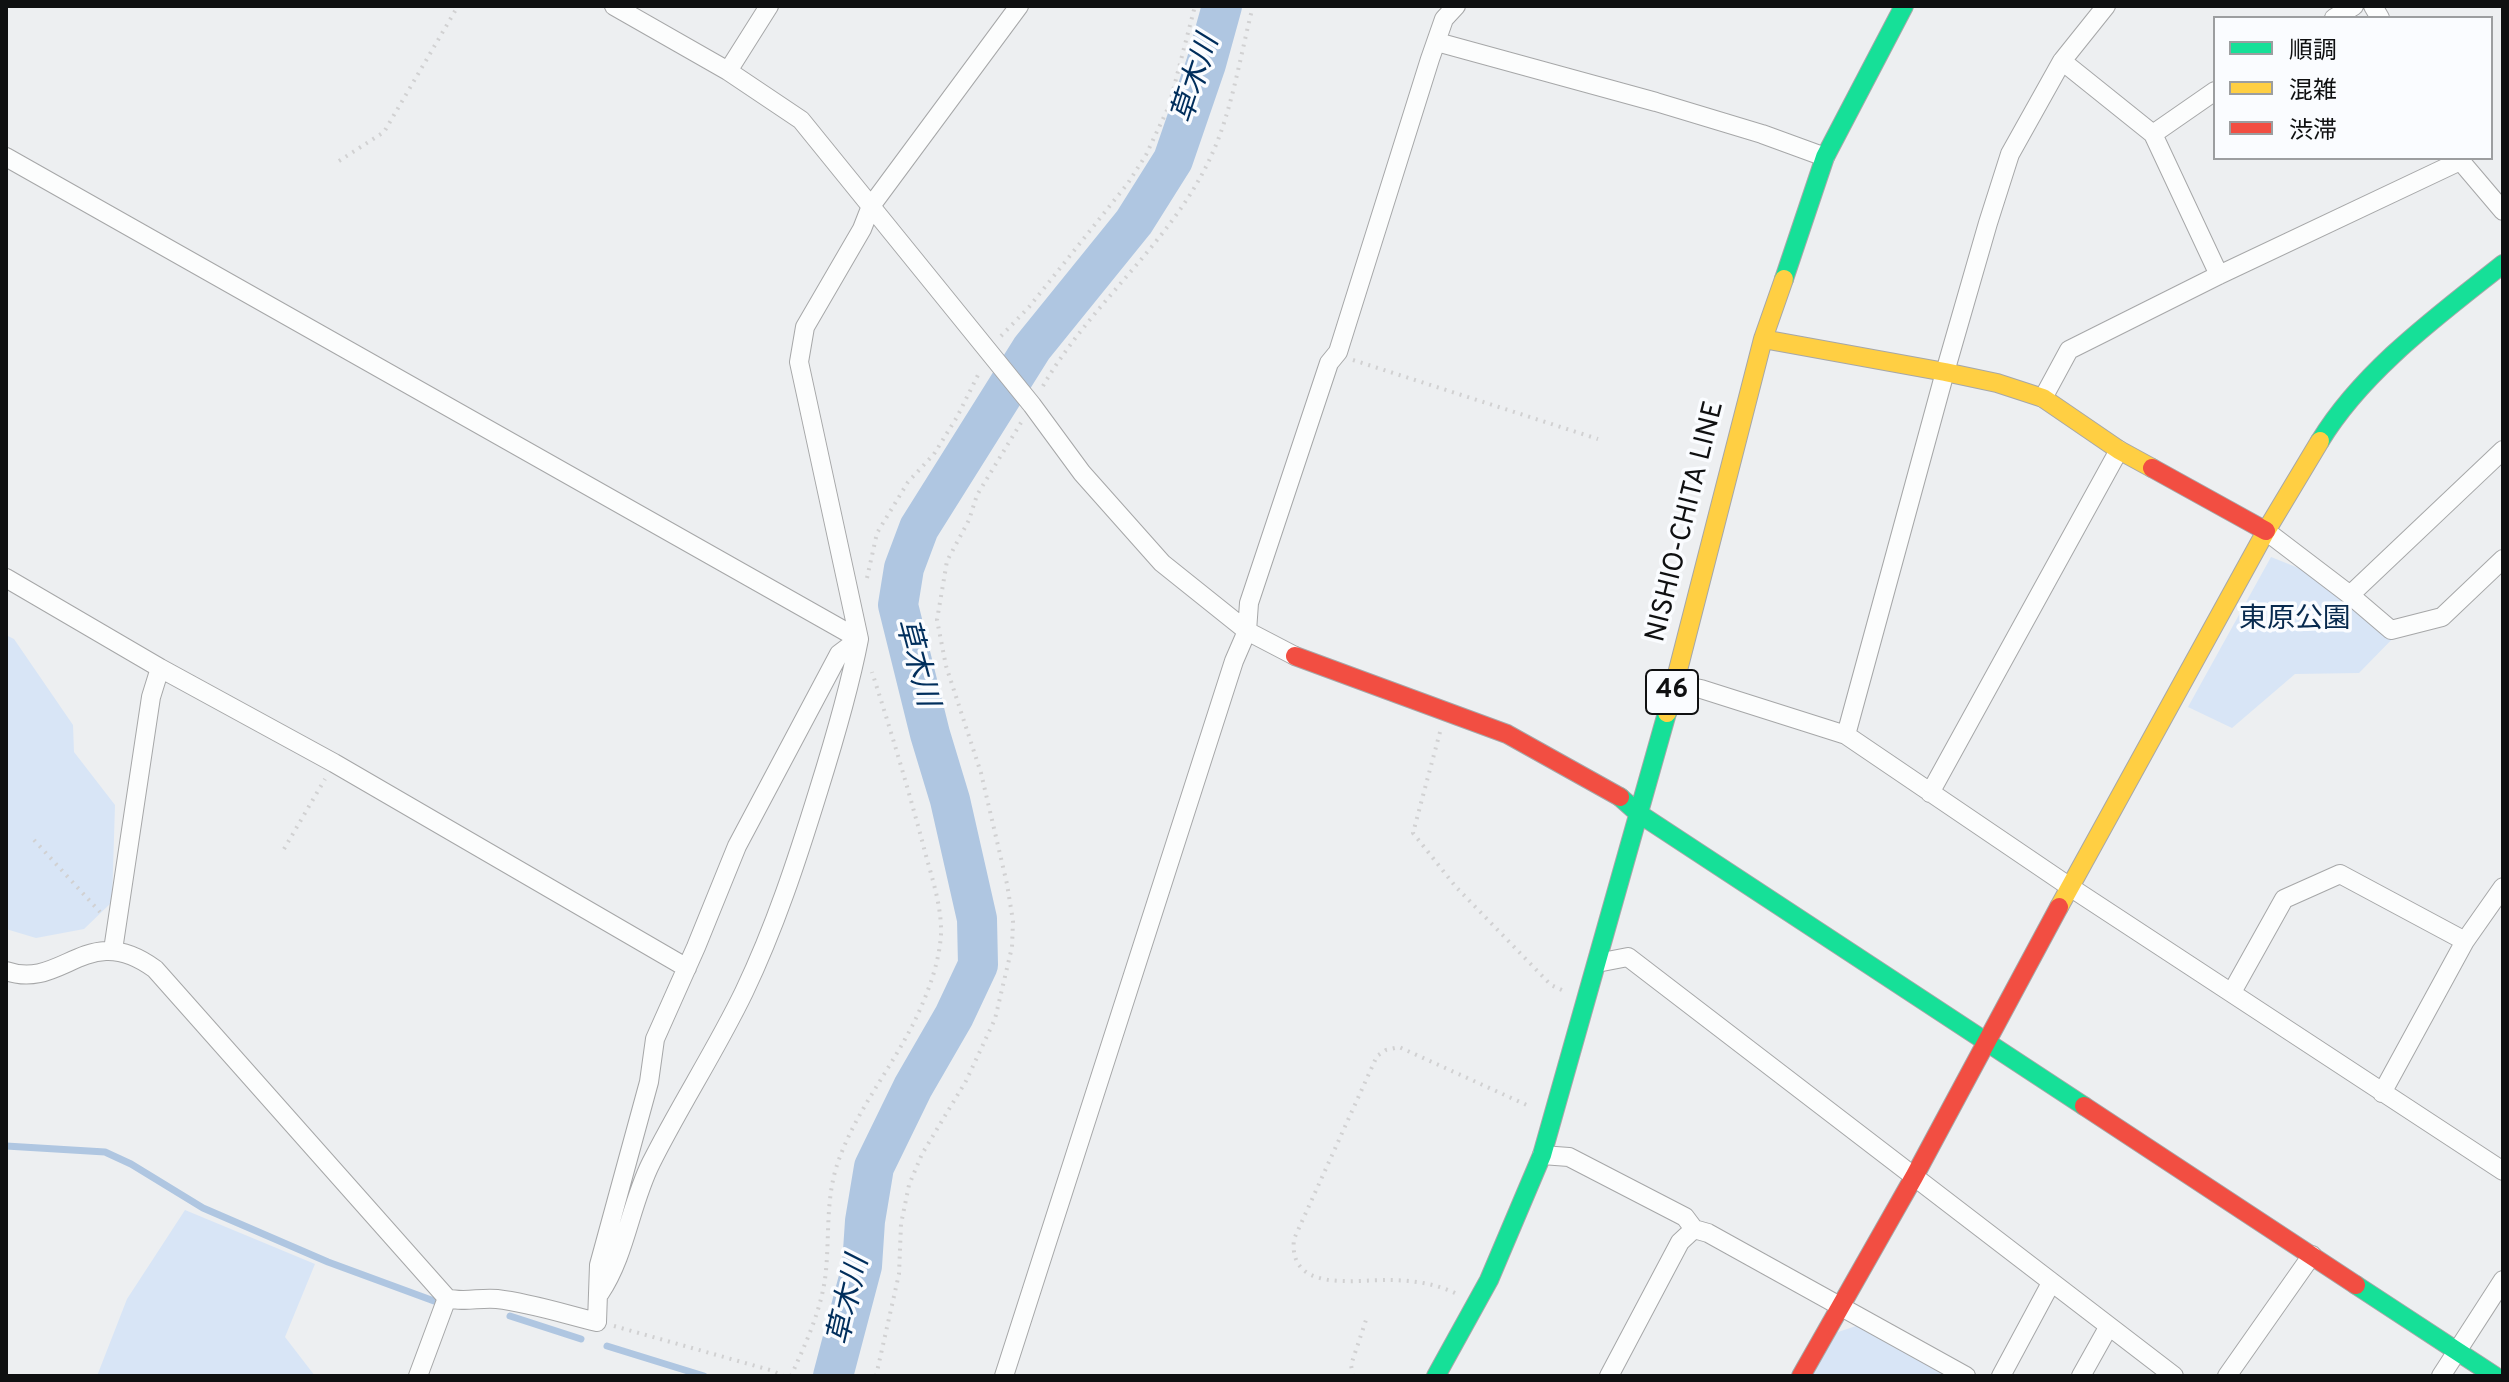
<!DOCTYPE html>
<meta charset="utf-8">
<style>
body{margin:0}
#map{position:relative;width:2509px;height:1382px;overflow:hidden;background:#edeff1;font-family:Overpass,"Noto Sans JP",sans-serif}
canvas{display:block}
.frame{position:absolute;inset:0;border:8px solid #0f1011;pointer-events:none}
.legend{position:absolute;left:2213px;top:16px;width:280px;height:144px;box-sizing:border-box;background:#fafcff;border:2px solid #9c9ea0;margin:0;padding:10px 14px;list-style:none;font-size:24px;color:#0f1011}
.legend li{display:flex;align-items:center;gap:16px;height:40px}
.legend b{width:40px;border:2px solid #9c9ea0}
</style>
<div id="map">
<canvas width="2509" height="1382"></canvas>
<div class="frame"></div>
<ul class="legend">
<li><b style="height:10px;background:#16e098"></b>順調</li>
<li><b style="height:10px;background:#ffcf43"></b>混雑</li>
<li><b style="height:10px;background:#f24e42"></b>渋滞</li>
</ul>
</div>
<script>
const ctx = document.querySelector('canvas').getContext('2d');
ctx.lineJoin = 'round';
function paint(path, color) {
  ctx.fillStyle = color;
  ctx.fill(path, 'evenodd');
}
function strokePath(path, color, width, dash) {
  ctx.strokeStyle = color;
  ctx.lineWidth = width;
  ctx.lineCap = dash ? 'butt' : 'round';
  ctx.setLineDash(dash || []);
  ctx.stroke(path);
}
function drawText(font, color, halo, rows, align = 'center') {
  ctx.font = font + ' Overpass,"Noto Sans JP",sans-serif';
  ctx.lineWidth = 7;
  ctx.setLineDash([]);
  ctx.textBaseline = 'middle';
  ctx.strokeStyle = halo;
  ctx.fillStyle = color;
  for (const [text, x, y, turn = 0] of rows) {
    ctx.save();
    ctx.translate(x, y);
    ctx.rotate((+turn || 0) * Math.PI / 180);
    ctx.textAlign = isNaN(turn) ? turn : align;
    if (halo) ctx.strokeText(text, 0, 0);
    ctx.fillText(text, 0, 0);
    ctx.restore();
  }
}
const green = new Path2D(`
 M2271,557L2361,593L2403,628L2359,673L2295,674L2232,728L2188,707Z
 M6,635L14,639L73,725L74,752L115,805L112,902L84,929L36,938L6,929Z
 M185,1210L315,1264L285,1337L315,1376H97L127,1299Z
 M1859,1325L1962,1376H1811L1832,1334Z`);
const stream = new Path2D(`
 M6,1146L105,1152L131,1164L203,1208L328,1262L434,1301
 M510,1316L581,1339
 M607,1346L704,1376`);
const river = new Path2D(`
 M833,1376L862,1266L865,1221L874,1167L913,1087L954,1016L978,965L977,919L950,800L930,734L898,605L904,568L919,528L1032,348L1134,222L1173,160L1206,64L1222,6`);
const path = new Path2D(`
 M339,161L384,132L458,6
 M1001,336L1029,307L1128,183L1146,155L1169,106L1195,6
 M1353,360L1598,439
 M1043,386C1090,304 1174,240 1212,154C1232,111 1241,52 1253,6
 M867,578L877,533L908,482L934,454L957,417L980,371
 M1440,732L1413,833L1456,887L1551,985L1564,991
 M34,840L100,912
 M284,849L325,779
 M1455,1293C1434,1283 1410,1280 1387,1280C1353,1280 1288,1292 1294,1239L1377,1056L1386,1050L1399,1047L1529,1106
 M614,1326L770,1370L784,1376
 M791,1376C805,1345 820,1313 825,1279C830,1241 825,1202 837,1165C855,1111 893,1067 917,1016C929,990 939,963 941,935C942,907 932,878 925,852C909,791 891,731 872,672
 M876,1376L899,1274L901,1224L909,1185L922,1154L966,1081L995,1019L1012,947L1013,921L1007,884L981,773L946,666L937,620L947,561L969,520L977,495L1022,421
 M1353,1376L1351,1365L1366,1320`);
const street = new Path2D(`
 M614,6L728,71L801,120L1032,405L1082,473L1162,563L1247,631L1295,656
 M2373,6L2380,18
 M2334,18L2354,6
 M1437,42L1656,102L1762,134L1825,157
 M2062,61L2153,134L2219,275
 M728,71L769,6
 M2153,134L2215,91
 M6,157L859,639
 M2458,158L2503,211
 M2043,398L2069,350L2219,275L2460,161
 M2266,531L2350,595L2503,450
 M6,578L160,668L334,763L687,968
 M2350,595L2391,630L2442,617L2503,559
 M1674,684L1701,689L1846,735L2070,887L2503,1171
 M1846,735L1945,372L1988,223L2010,154L2062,61L2106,6
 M1930,793L2119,450
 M113,950L151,697L160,668
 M1597,963L1628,957L2174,1376
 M6,971C63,991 87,919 155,969L447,1298C463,1303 481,1297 497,1299C531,1303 564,1314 597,1322L599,1265L649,1082L655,1039L696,947L737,846L839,654L859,639
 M2232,992L2284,899L2340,874L2465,941
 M2382,1093L2465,941L2503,887
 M1542,1155L1569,1157L1685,1217L1694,1229L1708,1233L1966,1376
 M600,1293C626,1254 630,1205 651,1163C680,1105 716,1050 744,992C775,927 797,860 818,792C834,741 849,691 859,639L799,362L805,327L862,229L871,206L1019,6
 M418,1376L447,1298
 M1004,1376L1234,661L1247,631L1249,603L1329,363L1338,352L1430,59L1444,19L1456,6
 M1609,1376L1680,1242L1694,1229
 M2001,1376L2051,1283
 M2081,1376L2109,1326
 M2227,1376L2312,1255
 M2441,1376L2503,1280`);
const fast = new Path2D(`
 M1784,279L1825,157L1904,6
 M2320,441C2363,370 2439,315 2503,264
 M1620,797L1638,813L2084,1106
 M2356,1285L2495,1376
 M1436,1376L1489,1280L1542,1155L1667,713`);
const slow = new Path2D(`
 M1763,339L1945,372L1997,383L2043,398L2119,450L2152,468
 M1667,713L1763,339L1784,279
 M2059,907L2266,531L2320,441`);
const jam = new Path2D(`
 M2152,468L2266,531
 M1295,656L1507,734L1620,797
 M2084,1106L2356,1285
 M1801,1376L1914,1177L2059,907`);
const shields = [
 [1672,692,52]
];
const shieldNames = [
 ["46",1672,692]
];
const streetNames = [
 ["NISHIO-CHITA LINE",1687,522,-76]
];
const parkNames = [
 ["東原公園",2295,621]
];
const waterNames = [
 ["草木川",1198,80,-72],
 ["草木川",914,663,75],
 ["草木川",851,1301,-77]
];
paint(green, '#d8e5f6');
strokePath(stream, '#afc6e1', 7);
strokePath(river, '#afc6e1', 40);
strokePath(street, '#a6a7a8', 20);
strokePath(fast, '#a6a7a8', 20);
strokePath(slow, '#a6a7a8', 20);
strokePath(jam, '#a6a7a8', 20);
strokePath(path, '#d1d1d2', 4, [2, 6]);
strokePath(street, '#fcfdfd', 18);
strokePath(fast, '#16e098', 18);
strokePath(slow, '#ffcf43', 18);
strokePath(jam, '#f24e42', 18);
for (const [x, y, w] of shields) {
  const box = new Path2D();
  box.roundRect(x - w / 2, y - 22, w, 44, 6);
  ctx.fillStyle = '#fafcff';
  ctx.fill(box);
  strokePath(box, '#0f1011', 2);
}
drawText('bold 26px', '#0f1011', null, shieldNames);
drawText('28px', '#0f1011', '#fafcff', streetNames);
drawText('28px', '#082a4e', '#fafcff', parkNames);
drawText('italic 30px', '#002e5c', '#fafcff', waterNames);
</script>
